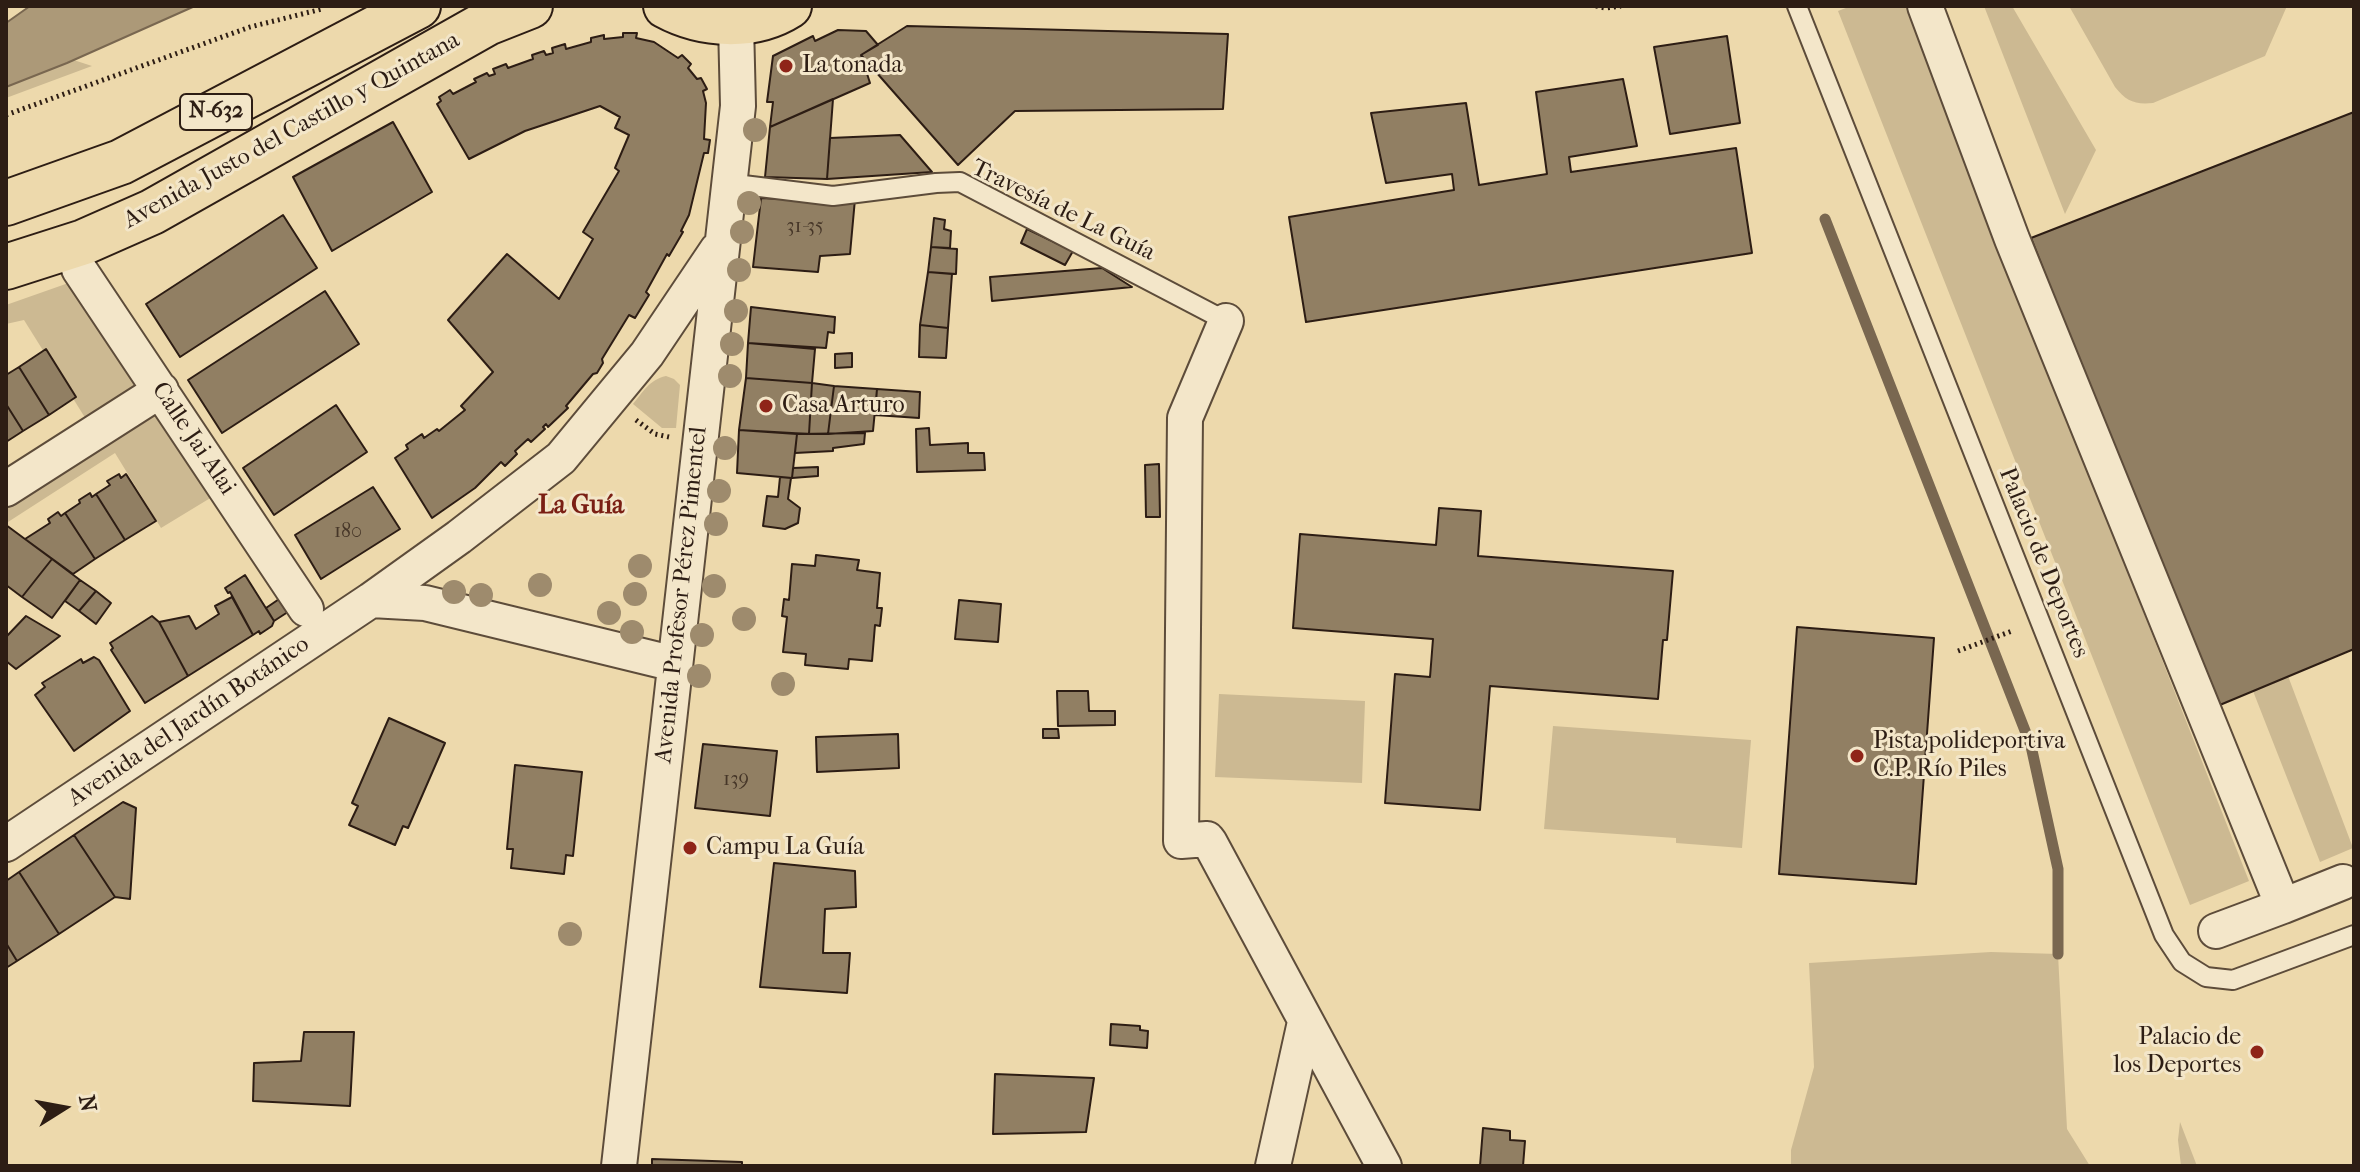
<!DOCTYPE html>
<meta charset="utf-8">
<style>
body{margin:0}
#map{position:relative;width:2360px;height:1172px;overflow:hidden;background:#edd9ac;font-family:"IM FELL French Canon",serif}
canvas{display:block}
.frame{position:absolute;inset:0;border:8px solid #2d1d14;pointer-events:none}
.north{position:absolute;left:24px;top:1068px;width:80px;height:80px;-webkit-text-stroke:6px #f3e6c9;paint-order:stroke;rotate:79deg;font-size:22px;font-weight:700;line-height:32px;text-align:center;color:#2d1d14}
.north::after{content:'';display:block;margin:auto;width:28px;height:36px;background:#2d1d14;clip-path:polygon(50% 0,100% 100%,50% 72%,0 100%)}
</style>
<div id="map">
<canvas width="2360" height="1172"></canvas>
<div class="frame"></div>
<div class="north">N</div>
</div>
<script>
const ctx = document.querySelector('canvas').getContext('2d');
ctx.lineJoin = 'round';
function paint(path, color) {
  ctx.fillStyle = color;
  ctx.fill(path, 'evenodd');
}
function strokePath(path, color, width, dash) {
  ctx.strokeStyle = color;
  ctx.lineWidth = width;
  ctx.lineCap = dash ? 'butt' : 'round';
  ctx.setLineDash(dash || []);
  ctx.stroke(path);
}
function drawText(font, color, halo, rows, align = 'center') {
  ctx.font = font + ' "IM FELL French Canon",serif';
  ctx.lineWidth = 6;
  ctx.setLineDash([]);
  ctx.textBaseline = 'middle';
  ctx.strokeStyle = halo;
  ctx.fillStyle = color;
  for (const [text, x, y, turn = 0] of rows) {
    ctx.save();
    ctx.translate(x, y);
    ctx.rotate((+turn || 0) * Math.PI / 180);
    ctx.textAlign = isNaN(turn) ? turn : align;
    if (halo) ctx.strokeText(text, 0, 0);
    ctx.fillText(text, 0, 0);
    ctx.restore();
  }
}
const green = new Path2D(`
 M1851,6H1905L2249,881L2190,905L1838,11Z
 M1984,6H2012L2096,150L2065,214Z
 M2069,6H2287L2265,56L2153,103C2135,105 2126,101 2115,87Z
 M6,38L92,66L6,98Z
 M77,280L142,388L89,424L24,320L6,324V305Z
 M666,376L674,379L680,385L676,428H662L633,404C644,391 649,380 666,376Z
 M155,401L212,497L161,528L115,453L8,522L6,520V502Z
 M2288,676L2353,848L2320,862L2253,691Z
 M1219,694L1365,701L1362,783L1215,777Z
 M1553,726L1751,740L1742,848L1676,843V838L1544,829Z
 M1991,952L2058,954L2067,1129L2090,1166H1791V1150L1814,1067L1809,963Z
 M2180,1122L2197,1166H2181L2178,1140Z`);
const water = new Path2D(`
 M30,6H195L67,63L6,87V23Z`);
const stream = new Path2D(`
 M1825,219L2031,746L2058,869V954`);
const building = new Path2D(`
 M907,26L1228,34L1223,109L1015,111L958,165L861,55Z
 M838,30L866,31L878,45L861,55L870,83L770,127L773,102H767L773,56L813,36L815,41Z
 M623,33H637L636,38L654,42L678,58L682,55L691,64L688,68L697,79L701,78L707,89L703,91L706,103L704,139L710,140L708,153H704L689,215L681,231L683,232L669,256L667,254L646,292L649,295L635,318L629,315L602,359L603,363L597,373L593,374L566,406L568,408L548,427L546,424L543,427L545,429L531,442L528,439L515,451L517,454L505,466L501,462L475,488L432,518L395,458L408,449L406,445L422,434L424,438L437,429L439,431L465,410L461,406L493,372L448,320L507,254L559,299L593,239L583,232L619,171L615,168L629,135L615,128L620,117L600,106L525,131L469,159L437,104L441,101L439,97L450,90L453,94L476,82L474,79L487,73L489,76L495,74L493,69L506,64L508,68L533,59L532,55L544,51L546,55L553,53L552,48L565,44L566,49L591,42V38L604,35V39L623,37Z
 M1727,36L1740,123L1670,134L1654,47Z
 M1623,79L1637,146L1569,157L1571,172L1736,148L1752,253L1306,322L1289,217L1454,190L1452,174L1386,183L1371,113L1466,103L1479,185L1547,174L1536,92Z
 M833,99L827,179L765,177L770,127Z
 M2354,112V649L2215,707L2031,238Z
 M393,122L432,192L332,251L293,177Z
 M900,135L932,172L827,179L830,138Z
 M761,198L826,201L855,199L850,254L820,256L818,272L753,267Z
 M283,215L317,268L180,357L146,304Z
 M934,218L945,220L944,229L951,231L950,248L931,247Z
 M1027,229L1073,251L1065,265L1021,243Z
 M931,247L957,249L956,274L928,272Z
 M1102,268L1132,287L992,301L990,277Z
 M928,272L952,274L948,328L920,325Z
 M325,291L359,344L222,433L188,380Z
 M751,307L835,317L834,333L828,332L826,348L748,343Z
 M920,325L948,328L946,358L919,357Z
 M748,343L815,349L812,383L746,378Z
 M46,349L76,397L49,415L19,367Z
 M852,353V367L835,368V354Z
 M19,367L49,415L23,431L6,404V375Z
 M746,378L812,383L809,434L739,430Z
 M812,383L834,386L828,434H809Z
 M834,386L877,389L873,431L828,434Z
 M877,389L920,392L919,418L875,415Z
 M6,404L23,431L6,442Z
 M336,405L367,452L274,515L243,468Z
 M929,428L930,445L968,443V453H984L985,470L917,472L916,429Z
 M739,430L797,434L792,478L737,473Z
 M865,433L864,444L833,448V451L795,453L797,434Z
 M1159,464L1160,517H1146L1145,465Z
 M818,467V476L792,478L793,468Z
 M119,474L121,478L126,474L156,521L125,540L96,494L110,485L107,481Z
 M780,477L791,478L788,499L800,508L798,523L785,529L763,526L767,496L778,497Z
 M373,487L400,529L321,579L295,535Z
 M90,493L92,497L96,494L125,540L95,559L65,513L80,503L79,500Z
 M1439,508L1481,511L1478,556L1673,571L1667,640H1663L1658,699L1490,686L1480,810L1385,803L1395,674L1430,677L1433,639L1293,628L1300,534L1436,545Z
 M58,512L61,516L65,513L95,559L73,574L25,539L50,523L48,519Z
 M6,525L52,559L22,597L6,585Z
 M816,555L859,560L857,570L880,573L877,608H882L880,626L875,625L872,661L849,659L848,669L805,665L806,654L783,652L787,617L782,616L784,599L789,600L792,564L815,566Z
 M52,559L80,580L52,618L22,597Z
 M245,575L274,621L272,626L260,634L259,631L253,635L230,592L228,593L225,588Z
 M80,580L96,591L79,611L65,601Z
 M96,591L111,603L96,624L79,611Z
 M285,595L294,608L274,621L266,608Z
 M232,597L253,635L188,676L159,622L189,616L196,629L219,614L215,606Z
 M959,600L1001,604L998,642L955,639Z
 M26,616L60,636L16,669L6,661V637Z
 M152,616L159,622L188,676L145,703L111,650L113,648L110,643Z
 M1797,627L1934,638L1916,884L1779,874Z
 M94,657L99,660L130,711L74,751L35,695L45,687L42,683L81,659L83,663Z
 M1057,691H1088L1089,711H1115V725L1058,726Z
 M389,718L445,743L408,828L403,826L395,845L349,825L358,806L352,803Z
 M1043,729H1058L1059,738H1043Z
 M898,734L899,768L817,772L816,737Z
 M703,744L777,751L770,816L695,808Z
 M515,765L582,772L573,856L566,855L564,874L511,868L513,849H507Z
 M123,802L136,808L130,899L115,897L74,835Z
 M74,835L115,897L59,934L19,872Z
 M774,863L855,871L856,907L825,909L823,953H850L847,993L760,987Z
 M19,872L59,934L17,961L6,943V881Z
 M6,943L17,961L6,968Z
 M1111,1024L1140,1026V1030L1148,1031L1147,1048L1110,1045Z
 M304,1032H354L350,1106L253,1101L254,1063L301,1061Z
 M995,1074L1094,1078L1086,1132L993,1134Z
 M1483,1128L1510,1131V1140L1525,1141L1523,1166H1480Z
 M652,1159L742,1162V1166H652Z`);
const path = new Path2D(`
 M1596,6L1605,8L1621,6
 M6,115L250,27L322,9
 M636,420L655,434L669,437
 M1958,651L2012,631`);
const lane = new Path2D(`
 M1797,6L2164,935L2182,962L2206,977L2233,980L2354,935
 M727,183L833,196L936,183L960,182L1226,321`);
const street = new Path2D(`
 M1925,6L2012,239L2283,906L2343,882
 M79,269L306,609
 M1226,321L1185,418L1181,841L1207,839L1210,843L1384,1166
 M6,489L161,390
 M371,600L425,603L675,664
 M6,844L371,600L459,537L561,458L647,354L717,250
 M2216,931L2283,906
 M619,1166L738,106L736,24
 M1273,1166L1305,1022`);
const primary = new Path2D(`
 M666,6C703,26 753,29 789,6
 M6,203L121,162L418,6
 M6,267L84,242L152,212L487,23L530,6`);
const trees = [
 [755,130],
 [749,203],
 [742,232],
 [739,270],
 [736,311],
 [732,344],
 [730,376],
 [725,448],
 [719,491],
 [716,524],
 [640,566],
 [540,585],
 [714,586],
 [454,592],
 [635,594],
 [481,595],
 [609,613],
 [744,619],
 [632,632],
 [702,635],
 [699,676],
 [783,684],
 [570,934]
];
const markers = [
 [786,66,8,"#8f2418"],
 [766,406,8,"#8f2418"],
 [1857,756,8,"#8f2418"],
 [690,848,8,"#8f2418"],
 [2257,1052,8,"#8f2418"]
];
const numberNames = [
 ["31-35",805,227],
 ["180",348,532],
 ["139",736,780]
];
const shields = [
 [216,112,72]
];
const shieldNames = [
 ["N-632",216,112]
];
const poiNames = [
 ["La tonada",802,66],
 ["Casa Arturo",782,406],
 ["Pista polideportiva",1873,742],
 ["C.P. Río Piles",1873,770],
 ["Campu La Guía",706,848],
 ["Palacio de",2241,1038,"right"],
 ["los Deportes",2241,1066,"right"]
];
const streetNames = [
 ["Avenida Justo del Castillo y Quintana",292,131,-29],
 ["Travesía de La Guía",1063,211,26],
 ["Calle Jai Alai",193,439,56],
 ["Palacio de Deportes",2043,563,68],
 ["Avenida Profesor Pérez Pimentel",682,595,-84],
 ["Avenida del Jardín Botánico",189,722,-34]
];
const neighbourhoodNames = [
 ["La Guía",581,507]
];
paint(green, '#ccb992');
paint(water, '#ac9978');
strokePath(water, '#796750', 2);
strokePath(stream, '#796750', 11);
paint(building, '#917f63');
strokePath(building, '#2d1d14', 2);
strokePath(lane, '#5d4c3a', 22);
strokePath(street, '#5d4c3a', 38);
strokePath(primary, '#2d1d14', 48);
strokePath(path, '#2d1d14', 5, [2, 4]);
strokePath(lane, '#f3e6c9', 18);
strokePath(street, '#f3e6c9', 34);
strokePath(primary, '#edd9ac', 44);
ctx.fillStyle = '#9e8b6d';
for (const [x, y] of trees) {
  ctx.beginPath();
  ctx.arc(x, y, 12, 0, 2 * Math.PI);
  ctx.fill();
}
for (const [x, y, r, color] of markers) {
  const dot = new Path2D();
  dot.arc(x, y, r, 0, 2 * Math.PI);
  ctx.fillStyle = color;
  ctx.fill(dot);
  strokePath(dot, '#f3e6c9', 3);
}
drawText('20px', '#463628', null, numberNames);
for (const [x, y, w] of shields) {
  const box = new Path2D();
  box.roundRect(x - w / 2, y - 18, w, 36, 6);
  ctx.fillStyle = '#f3e6c9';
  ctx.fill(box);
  strokePath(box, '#2d1d14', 2);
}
drawText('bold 22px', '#2d1d14', null, shieldNames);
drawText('24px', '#2d1d14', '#f3e6c9', poiNames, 'left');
drawText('24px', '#2d1d14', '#f3e6c9', streetNames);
drawText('bold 26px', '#7a1f14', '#f3e6c9', neighbourhoodNames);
</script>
